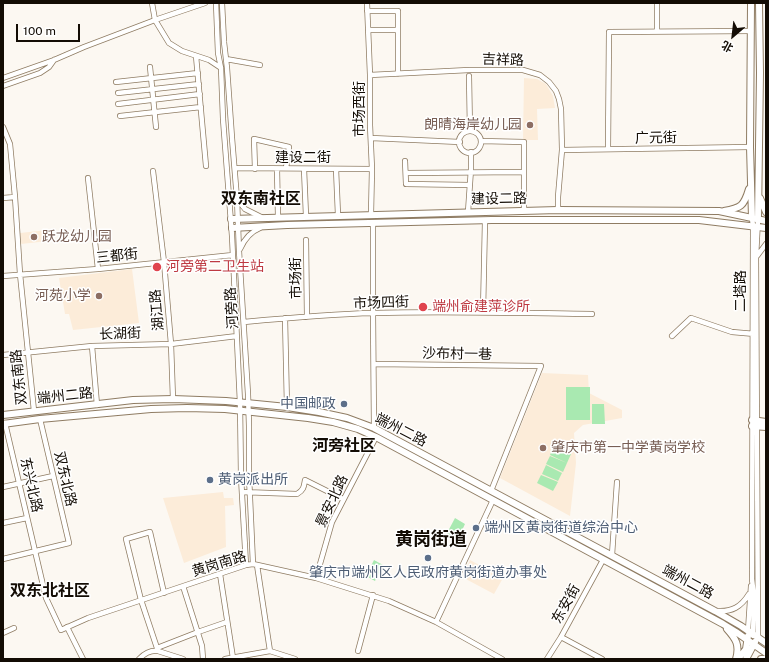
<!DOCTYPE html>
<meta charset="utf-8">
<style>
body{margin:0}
#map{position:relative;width:769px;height:662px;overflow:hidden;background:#fcf8f2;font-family:"Public Sans","Noto Sans SC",sans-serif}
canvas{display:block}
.frame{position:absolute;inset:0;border:4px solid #130c04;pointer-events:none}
.north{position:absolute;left:713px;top:16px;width:40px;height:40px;-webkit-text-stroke:3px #fff;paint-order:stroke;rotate:208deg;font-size:11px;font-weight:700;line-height:16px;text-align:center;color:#130c04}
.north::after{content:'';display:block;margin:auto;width:14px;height:18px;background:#130c04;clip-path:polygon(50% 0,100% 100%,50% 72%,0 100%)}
.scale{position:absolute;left:16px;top:24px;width:64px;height:18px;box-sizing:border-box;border:2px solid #130c04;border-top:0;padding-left:5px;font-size:12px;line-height:14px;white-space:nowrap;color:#130c04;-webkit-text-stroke:3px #fff;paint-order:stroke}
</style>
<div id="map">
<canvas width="769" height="662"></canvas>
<div class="frame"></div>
<div class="north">北</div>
<div class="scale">100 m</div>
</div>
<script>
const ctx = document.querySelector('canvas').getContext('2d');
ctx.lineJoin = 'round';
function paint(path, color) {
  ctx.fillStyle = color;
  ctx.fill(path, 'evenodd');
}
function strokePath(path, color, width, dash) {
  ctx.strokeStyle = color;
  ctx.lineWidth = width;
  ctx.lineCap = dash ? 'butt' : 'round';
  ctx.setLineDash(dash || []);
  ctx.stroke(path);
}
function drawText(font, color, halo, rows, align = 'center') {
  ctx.font = font + ' "Public Sans","Noto Sans SC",sans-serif';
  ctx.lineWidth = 3;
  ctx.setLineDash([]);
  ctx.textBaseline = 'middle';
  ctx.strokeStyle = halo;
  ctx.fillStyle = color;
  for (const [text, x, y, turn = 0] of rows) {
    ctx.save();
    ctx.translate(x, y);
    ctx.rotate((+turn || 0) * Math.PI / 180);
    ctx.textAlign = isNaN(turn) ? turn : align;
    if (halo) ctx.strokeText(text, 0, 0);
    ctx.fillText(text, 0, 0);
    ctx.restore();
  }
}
const education = new Path2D(`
 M524,78L537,79L546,84L553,96L555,108L537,109L538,140H523Z
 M47,230L48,241L21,244L20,233Z
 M132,269L139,323L73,330L69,314H65L59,278Z
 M542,373L588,375L589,393L622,410V418L583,425L574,433L576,463L570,516L500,478Z
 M223,492L224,498H233L234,505L225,506L226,547L184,563L163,498Z
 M470,560L503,578L494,594L462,577Z`);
const green = new Path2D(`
 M566,387H590V420H566Z
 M592,404H604L605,424H592Z
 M554,446L571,454L567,463L550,455Z
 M550,456L567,463L563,472L546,464Z
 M546,465L562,473L558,481L542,474Z
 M541,475L558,482L553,491L537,483Z
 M455,518L465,524L457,541L446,535Z
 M374,560L383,565L375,581L366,576Z`);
const minor = new Path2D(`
 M152,3L155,20L169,43L182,51L209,60L221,68
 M216,3L218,53L221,68L223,119L232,236L240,403L241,477L246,565
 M222,3L224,42L227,68L232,138L237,199L239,251L248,394L249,426V476L253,564
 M367,3L370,75V125L372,169L371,214
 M367,11H398V74
 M368,30H398
 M657,31V3
 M196,56L206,166
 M226,59L260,65
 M150,67L156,127
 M370,75L469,70H523L540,75L549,82L556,91L559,99L561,109L562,150L558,197V210
 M469,76L470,131
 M3,78L54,60L84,47L155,20L205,3
 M116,82L198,73
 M3,86L40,73L49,67L54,60
 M118,93L199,84
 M118,104L200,94
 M120,116L201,107
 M3,127L10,144L15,197L20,274L34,411
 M459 142a11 11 0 1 1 22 0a11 11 0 1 1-22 0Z
 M371,138L460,142
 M481,141L524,142V210
 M608,149L609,32L751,31
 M562,150L750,147
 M405,161L406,184L470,185
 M235,168L372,169
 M255,169L254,139L289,147L286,168
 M277,169L278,217
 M304,169L306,216
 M336,169L338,215
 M153,171L164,262L171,344L173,399
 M406,173L523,172
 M88,178L98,269
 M3,198L15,197
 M237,199L245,209L261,217
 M468,212L471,169V152
 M752,218L753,226L752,579L754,597L753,636
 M373,223V313L374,428
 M306,240L307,317
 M240,249C244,240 250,232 260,228
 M757,256L766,244
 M3,276L98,269L233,255
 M483,312L485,221
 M285,318L287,407
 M244,322C287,318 330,314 374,313C446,311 519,313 592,314
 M672,336L691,318L732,332L755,334
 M92,346L97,405
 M3,355L92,346L171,344L237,336
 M374,364L541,366L491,491
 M5,423L46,598L61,630L88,618L246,565L253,564L316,578L389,601L436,622L502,659
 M3,487L53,476
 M242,492L297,494C304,490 304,486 305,480L343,499
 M3,523L27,518
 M612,555L617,482
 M3,559L69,543L40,419
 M257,565L270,651
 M220,574L233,658
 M316,578L332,522L376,437
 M183,586L202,646L203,659
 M717,611C732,612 741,607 749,594
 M436,622L493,500
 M67,627L83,659
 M748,631L751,586
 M3,633L14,628
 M561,637L602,659
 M758,637L756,257L758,219
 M157,648L198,632L227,622
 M158,651L141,600L126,539L150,532L164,593
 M358,651L373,595
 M139,659C144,654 150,650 158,651L183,659
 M225,659L270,651L295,659
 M547,659L561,637L603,560`);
const major = new Path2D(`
 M751,3L750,147L752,218
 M760,198L766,212
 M724,211C741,208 744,206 749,189
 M231,219L558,210L719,211L766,221
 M758,219L760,73L759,3
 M232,228L287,225L492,220H699L766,228
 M3,415L133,400L173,399L226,401L287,407L319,412L347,418L374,428L715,611L741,626L766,643
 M752,420L766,422
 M3,424L40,419L151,409L187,408L225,409L308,418L333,422L358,429L376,437L723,624L736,632L766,653
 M752,426L766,427
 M727,629C736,639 740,645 736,659
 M738,659L746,649L748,636
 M746,659L755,642
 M761,659H765`);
const markers = [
 [530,125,4,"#8d6e63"],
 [34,237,4,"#8d6e63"],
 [157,267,5,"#e0444e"],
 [99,296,4,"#8d6e63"],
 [423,307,5,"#e0444e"],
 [344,404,4,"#5c6f8a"],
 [543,448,4,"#8d6e63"],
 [210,480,4,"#5c6f8a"],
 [476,528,4,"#5c6f8a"],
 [428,558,4,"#5c6f8a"]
];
const streetNames = [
 ["吉祥路",503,60,2],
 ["市场西街",360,109,-90],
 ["广元街",656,138,-1],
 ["建设二街",303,158],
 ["建设二路",499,199,-1],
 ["三都街",117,256,-6],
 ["市场街",296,278,-91],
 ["二塔路",741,291,-90],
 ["市场四街",381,303,-2],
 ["河旁路",232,308,-94],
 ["湖江路",157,310,-95],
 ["长湖街",120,334,-2],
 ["沙布村一巷",457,354,1],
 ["双东南路",19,377,-96],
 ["端州二路",65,396,-6],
 ["端州二路",401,430,27],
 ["双东北路",65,479,77],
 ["东兴北路",31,485,77],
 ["景安北路",332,501,-65],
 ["黄岗南路",219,564,-17],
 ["端州二路",688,582,28],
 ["东安街",566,604,-61]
];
const educationNames = [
 ["朗晴海岸幼儿园",522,125],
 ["跃龙幼儿园",42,237,"left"],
 ["河苑小学",91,296],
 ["肇庆市第一中学黄岗学校",551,448,"left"]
];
const healthNames = [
 ["河旁第二卫生站",166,267],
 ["端州俞建萍诊所",432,307]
];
const serviceNames = [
 ["中国邮政",336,404,"right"],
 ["黄岗派出所",218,480],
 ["端州区黄岗街道综治中心",484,528],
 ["肇庆市端州区人民政府黄岗街道办事处",428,573,"center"]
];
const quarterNames = [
 ["双东南社区",261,199],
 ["河旁社区",344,446],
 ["双东北社区",50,591]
];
const districtNames = [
 ["黄岗街道",431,539]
];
paint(education, '#fcecd9');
paint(green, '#a9e9b1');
strokePath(minor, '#8f7c63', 6);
strokePath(major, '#8f7c63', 8);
strokePath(minor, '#fff', 4.5);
strokePath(major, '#fff', 6);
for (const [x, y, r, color] of markers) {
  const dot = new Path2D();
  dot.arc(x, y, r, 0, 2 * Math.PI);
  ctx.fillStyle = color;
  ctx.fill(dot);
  strokePath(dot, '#fff', 1.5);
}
drawText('14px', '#130c04', '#fff', streetNames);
drawText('14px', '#785e54', '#fff', educationNames, 'right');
drawText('14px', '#be3a42', '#fff', healthNames, 'left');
drawText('14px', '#4e5e75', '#fff', serviceNames, 'left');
drawText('bold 16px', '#130c04', '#fff', quarterNames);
drawText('bold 18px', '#130c04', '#fff', districtNames);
</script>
